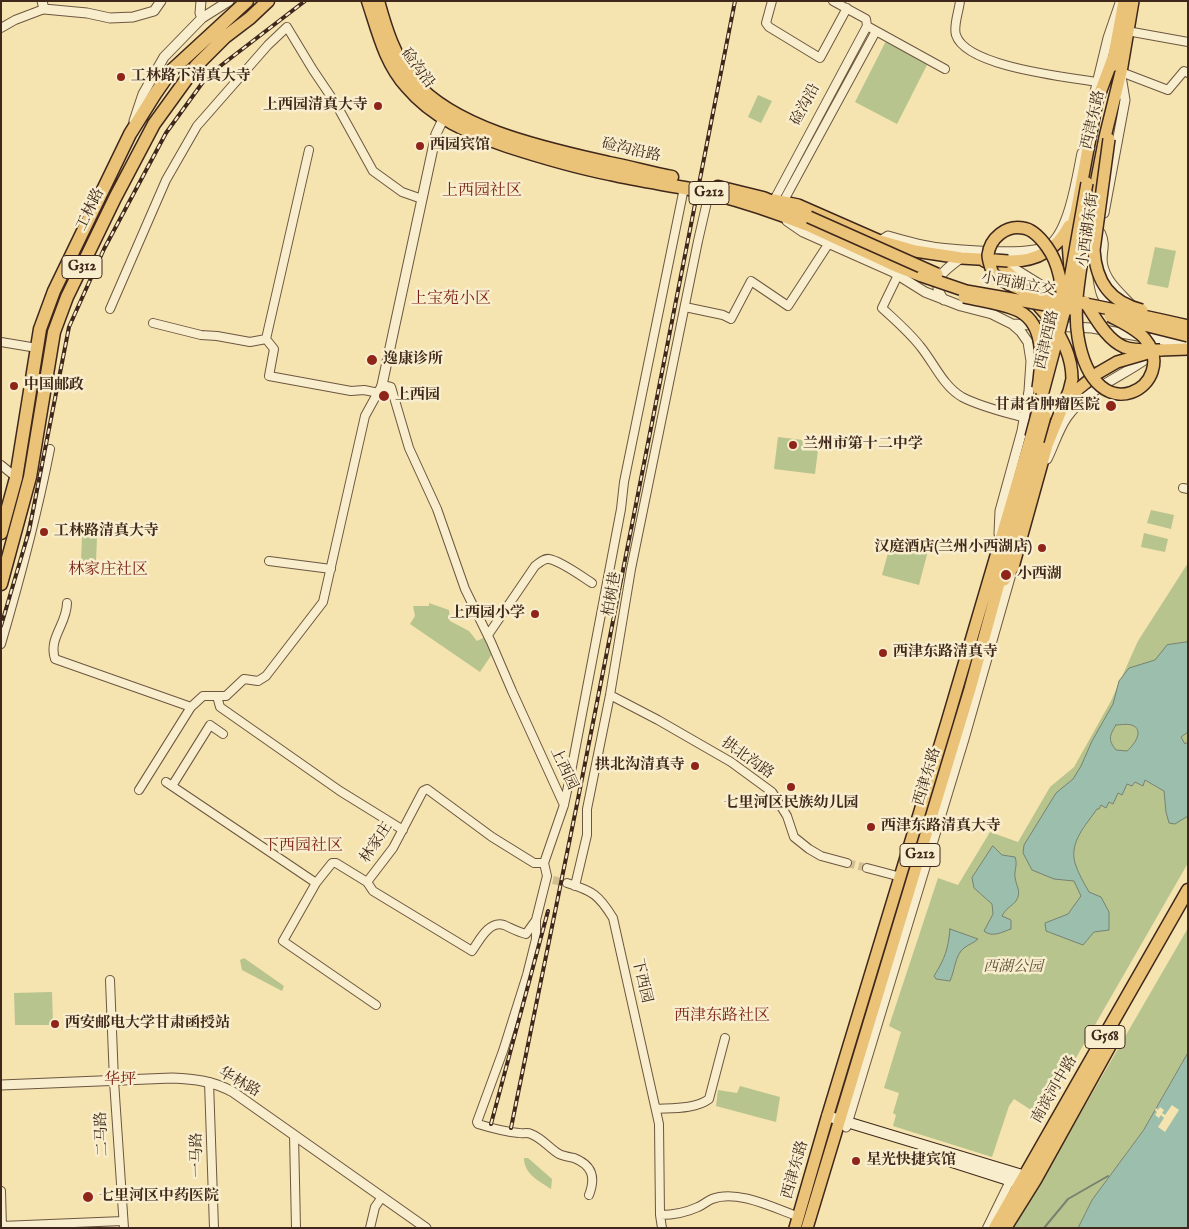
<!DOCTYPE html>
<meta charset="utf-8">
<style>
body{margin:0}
#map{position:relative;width:1189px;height:1229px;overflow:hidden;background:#f5e3b0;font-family:"IM FELL English",serif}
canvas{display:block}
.frame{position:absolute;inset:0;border:2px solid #3f281b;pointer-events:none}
</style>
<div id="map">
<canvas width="1189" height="1229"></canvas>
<div class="frame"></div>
</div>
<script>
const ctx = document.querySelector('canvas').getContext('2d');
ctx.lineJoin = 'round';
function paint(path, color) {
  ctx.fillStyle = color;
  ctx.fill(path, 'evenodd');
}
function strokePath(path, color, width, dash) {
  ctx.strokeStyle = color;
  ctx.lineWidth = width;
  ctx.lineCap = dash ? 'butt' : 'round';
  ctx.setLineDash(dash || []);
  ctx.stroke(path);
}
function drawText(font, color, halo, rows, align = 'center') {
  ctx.font = font + ' "IM FELL English","Noto Serif SC",serif';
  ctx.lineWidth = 5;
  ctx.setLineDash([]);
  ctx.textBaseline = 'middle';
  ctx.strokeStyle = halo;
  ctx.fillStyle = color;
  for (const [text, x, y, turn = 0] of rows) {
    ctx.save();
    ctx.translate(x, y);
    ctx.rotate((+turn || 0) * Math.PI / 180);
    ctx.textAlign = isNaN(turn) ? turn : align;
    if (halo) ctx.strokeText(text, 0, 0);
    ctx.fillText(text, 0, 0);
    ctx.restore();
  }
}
const green = new Path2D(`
 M886,41L928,63L897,124L855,102Z
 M758,95L772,101L761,123L748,117Z
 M1155,247L1176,251L1168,288L1147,284Z
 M778,437L819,442L815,474L774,469Z
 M1151,510L1174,515L1171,529L1147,523Z
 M1144,533L1168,539L1165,552L1141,547Z
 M82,536L97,537L96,562H81Z
 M892,538L929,547L919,585L882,575Z
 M1188,563V863L1042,1117L1014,1099L1009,1106L992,1157L893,1126L896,1115L893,1113L899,1093L884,1088L901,1032L889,1026L938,878L958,885L990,832L1018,842L1050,787L1074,767L1111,701L1138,641Z
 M429,603L449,610L450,621L469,631L477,641L485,637L492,654L480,672L410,624L415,616L413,606H429Z
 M1188,928V1053L1143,1131L1092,1200L1078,1228H1011L1046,1173Z
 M244,958L284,986L282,991L242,970L240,960Z
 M52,992L53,1025H15L14,993Z
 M740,1086L780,1097L776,1122L716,1106L718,1090L737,1093Z
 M524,1158H528L552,1179L551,1189C539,1181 524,1174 524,1158Z`);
const water = new Path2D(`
 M1188,642V732L1181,737L1185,744L1188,742V816L1175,824L1169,823L1166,812L1164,791L1145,780L1143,786L1135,782L1132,786L1127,784L1122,795L1118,793L1113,804L1109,802L1106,808L1101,805L1099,809H1097C1086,825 1069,842 1075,863C1078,873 1084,883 1089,892L1101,897L1109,912V930L1094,932L1083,945L1046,931L1045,923L1068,914L1081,896L1074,881L1054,879L1032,870L1023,853L1024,845L1056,793L1073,779L1081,766L1092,741L1113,704L1119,681L1129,668L1155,660L1167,645ZM1116,725C1121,725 1129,723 1134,726C1144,732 1133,746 1127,751L1116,750C1108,740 1109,736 1116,725Z
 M993,846L1002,855L1015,857C1018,865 1014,870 1015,877C1016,886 1022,892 1016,901C1011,907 1006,908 1002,916L1011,920V929C1002,932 992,938 984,931L993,914L992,904L974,888L972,878Z
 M950,929L978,939C974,943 969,944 964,948C955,955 955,970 950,981L936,979L934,976C945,958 948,950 950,929Z
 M1188,1053V1228H1078L1092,1200L1143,1131Z`);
const pier = new Path2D(`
 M1172,1105L1179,1110L1165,1132L1158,1127L1164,1118L1161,1115L1159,1118L1155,1115L1157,1112L1155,1110L1156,1108L1158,1110L1160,1107L1164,1110L1162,1113L1165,1115Z`);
const stream = new Path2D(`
 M1044,1228L1068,1199L1108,1176`);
const minorTunnel = new Path2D(`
 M847,863L867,868
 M553,880L567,883`);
const minor = new Path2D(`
 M772,1L766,23L769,27L820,58L847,8
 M833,1L866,19L867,26L945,69
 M960,1C959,11 953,26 956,35C966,67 1068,77 1097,82
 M1,28L15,20L44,9
 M1127,31L1188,42
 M1121,72L1168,90L1184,71L1188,73
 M774,200L867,26
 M783,202L876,31
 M1101,233C1107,246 1101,252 1103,264C1106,281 1120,292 1131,304
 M898,275L882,308C895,320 909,332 920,346C934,363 943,386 962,397C981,407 1004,412 1025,418
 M685,307L723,315L731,319L751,281L788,306L829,243
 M110,309L166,180L197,126L268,45L287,27L313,70L336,104L373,171L402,192L422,199
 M153,323L201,335L217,336L250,342L266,339L309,150
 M266,339L274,349L269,376L351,391L364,390L379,393
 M1,342L37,348
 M1,465L17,478
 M1183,488L1188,489
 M269,561L331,569
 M67,603C67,624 48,638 55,659L191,707
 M488,635L535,566C539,563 544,558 549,559C561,561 581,576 592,583
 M1,644C20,579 37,515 50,449
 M610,695L658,720L731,762L772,792L787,816L794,837L809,849L821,856L847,863
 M217,696L220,707L340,791L403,830
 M166,782L316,883L283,941L376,1005
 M172,786L210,725L223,734
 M139,790L191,707L203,696H226L244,679L258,681L266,676L323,602L365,416L382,385L391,387L409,448L437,509L465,589L491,642L512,691L564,805
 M867,868L901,877
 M367,882L373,891L472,951C479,941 489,920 504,925C511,928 518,932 526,934L536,920
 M316,883L332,863H336L367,882L393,848L423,791L427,789L492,837L534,863H544
 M567,883C593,891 599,895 613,918L659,1124L660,1215L662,1228
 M575,886L587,835V809L610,695L631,569L698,241L709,193
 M110,980L114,1081L124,1228
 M209,1082L214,1228
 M656,1109C672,1108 696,1109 709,1099L725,1038
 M294,1135L296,1228
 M1,1191L2,1228
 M589,1195C596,1177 592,1165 574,1158C569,1157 563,1156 559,1154C549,1148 542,1138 531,1134C527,1132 523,1134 519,1133C506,1132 491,1128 478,1124L477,1122L503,1051L527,975L536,939V920L547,876L544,863L564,805L570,777L621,509L624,482L684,188
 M660,1215C674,1215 685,1213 698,1207C703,1205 707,1201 712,1199C737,1189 774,1208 799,1217
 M1,1226L123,1221
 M370,1228L375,1207L382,1197
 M987,1228L1010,1181`);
const tertiary = new Path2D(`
 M42,1L44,9L87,13L110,18L133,17L154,11L161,1
 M201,1L200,13L202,18
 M1094,96L1108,38L1120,3
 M134,121L143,94L164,57L202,18L229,1
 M1104,213L1125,100L1121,76
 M787,221L803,232L893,272L925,292L961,306L992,314L1012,324L1092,328L1173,342L1175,326
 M880,241L888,236C905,241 922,246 940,248C962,250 1036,258 1052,243C1070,226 1077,177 1082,153
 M1002,261L1052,292L1062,296
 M1098,278C1100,292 1102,301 1113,309
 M944,300C928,280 946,269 961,258
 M1169,344L1188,342
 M382,385L436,134L446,113
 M1047,459C1054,445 1058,430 1067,417C1088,387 1127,375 1154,353
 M999,534L1000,511L1022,431L1029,391L1031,361L1028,342L1021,332L1012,324
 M1,1085L172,1078C195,1079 213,1081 233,1092L426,1228
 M846,1127L964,739L1011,574`);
const secondary = new Path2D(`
 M827,1116L1032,1178
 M927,1154L1027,1186`);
const primary = new Path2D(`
 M1112,66L1124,1
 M774,200L798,205L880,241L915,251L961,258L995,260
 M805,224L896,266L922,276
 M1084,246L1105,137L1121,72L1133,1
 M984,261L1006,271L1013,277L1051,320
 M1008,261C1035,262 1056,251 1069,226
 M1070,269L1068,242L1076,213L1097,101L1113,58
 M1160,350L1188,349
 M1069,402L1077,390L1098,373
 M1004,580L1013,567L1047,445L1069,391L1072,379
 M795,1228L826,1121L947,722L1031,437
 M807,1228L970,689L1038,441`);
const trunk = new Path2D(`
 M368,1C378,31 385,63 407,87C433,118 469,133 507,146C541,157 575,167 610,174C644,182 680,186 714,194C745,202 775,212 805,224
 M378,1C386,30 394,56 413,80C455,130 548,149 609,163C630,167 651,173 672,177
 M718,187L763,198L803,215
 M1,533L16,478L40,329L54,291L130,134L155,94L171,71L247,1
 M1,584L30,477L54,332L67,297L115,198L154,124L196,66L225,37L250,18L268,1
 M995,1228L1188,890
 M1005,1228L1035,1180L1115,1036`);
const rail = new Path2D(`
 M1,626L29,531L69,327L104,249L166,133L203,82L219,67L305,1
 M491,1124L548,911
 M511,1128L577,804L735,1`);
const primaryBridge = new Path2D(`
 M1109,139L1094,250C1096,282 1110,302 1142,310
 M809,217L937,274
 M1084,246C1080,276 1073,307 1078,337C1095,438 1181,383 1145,339C1137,329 1121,322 1110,316
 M995,260L1008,261
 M922,276L966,291L1069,309
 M964,297C981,301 998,303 1014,309C1046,320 1042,361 1038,388
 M1085,302C1095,317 1106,339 1124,347C1135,351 1148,350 1160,350
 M1064,313C1062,291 1061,266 1047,247C1042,240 1033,229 1023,228C1006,225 990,238 988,255C988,261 991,268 993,274C1019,295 1055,298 1086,304C1120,311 1154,318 1188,326
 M1051,320C1062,339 1072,356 1072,379
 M1124,320L1188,336
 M1098,373L1117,362L1148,353
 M1031,437L1064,313L1087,183
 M1038,441L1045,416`);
const markers = [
 [121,77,5,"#8f2418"],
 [378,106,5,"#8f2418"],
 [420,146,5,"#8f2418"],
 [372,360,6,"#8f2418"],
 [14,386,5,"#8f2418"],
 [384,396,6,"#8f2418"],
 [1111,406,6,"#8f2418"],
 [793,445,5,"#8f2418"],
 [44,532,5,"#8f2418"],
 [1042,548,5,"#8f2418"],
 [1006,575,6,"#8f2418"],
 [535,614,5,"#8f2418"],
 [883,653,5,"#8f2418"],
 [695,766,5,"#8f2418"],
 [791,787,5,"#8f2418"],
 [871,827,5,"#8f2418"],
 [55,1024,5,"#8f2418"],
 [856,1161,5,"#8f2418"],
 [88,1197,6,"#8f2418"]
];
const shields = [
 [709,193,40],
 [82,267,40],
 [920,855,40],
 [1105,1037,40]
];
const shieldNames = [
 ["G212",709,193],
 ["G312",82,267],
 ["G212",920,855],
 ["G568",1105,1037]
];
const streetNames = [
 ["硷沟沿",417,69,53],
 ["硷沟沿",806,105,-62],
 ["西津东路",1094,120,-77],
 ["硷沟沿路",631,151,13],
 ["工林路",91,210,-64],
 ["小西湖东街",1089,230,-82],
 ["小西湖立交",1018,285,10],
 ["西津西路",1048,340,-77],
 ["柏树巷",613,594,-80],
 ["拱北沟路",747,759,35],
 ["上西园",563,769,65],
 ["西津东路",928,777,-73],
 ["林家庄",377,843,-57],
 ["下西园",641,981,77],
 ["华林路",239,1083,29],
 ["南滨河中路",1055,1090,-60],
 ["二马路",103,1134,-93],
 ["一马路",198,1155,-91],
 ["西津东路",796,1170,-74]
];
const poiNames = [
 ["工林路下清真大寺",131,77],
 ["上西园清真大寺",368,106,"right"],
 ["西园宾馆",430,146],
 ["逸康诊所",383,360],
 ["中国邮政",24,386],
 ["上西园",395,396],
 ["甘肃省肿瘤医院",1100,406,"right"],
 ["兰州市第十二中学",803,445],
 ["工林路清真大寺",54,532],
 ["汉庭酒店(兰州小西湖店)",1032,548,"right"],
 ["小西湖",1017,575],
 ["上西园小学",525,614,"right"],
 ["西津东路清真寺",893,653],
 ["拱北沟清真寺",685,766,"right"],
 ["七里河区民族幼儿园",791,804,"center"],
 ["西津东路清真大寺",881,827],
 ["西安邮电大学甘肃函授站",65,1024],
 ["星光快捷宾馆",866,1161],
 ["七里河区中药医院",99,1197]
];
const parkNames = [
 ["西湖公园",1013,968]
];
const neighbourhoodNames = [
 ["上西园社区",482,192],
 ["上宝苑小区",451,300],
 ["林家庄社区",108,571],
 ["下西园社区",303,847],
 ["西津东路社区",722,1017],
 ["华坪",120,1081]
];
paint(green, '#b7c48e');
paint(water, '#9cbeac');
strokePath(water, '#778272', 1);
paint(pier, '#f5e3b0');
strokePath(stream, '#778272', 2);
strokePath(minorTunnel, '#d1be92', 8, [8, 4]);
strokePath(minor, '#6c5740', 10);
strokePath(tertiary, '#6c5740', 11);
strokePath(secondary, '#3f281b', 12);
strokePath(primary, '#3f281b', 14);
strokePath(trunk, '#3f281b', 15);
strokePath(minor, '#f8edcc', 8);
strokePath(tertiary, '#f8edcc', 9);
strokePath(secondary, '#f8edcc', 10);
strokePath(primary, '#eac278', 11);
strokePath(trunk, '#eac278', 12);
strokePath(rail, '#3f281b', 4);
strokePath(rail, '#f8edcc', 2, [5.5]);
strokePath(primaryBridge, '#3f281b', 14, []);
strokePath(primaryBridge, '#eac278', 11);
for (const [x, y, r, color] of markers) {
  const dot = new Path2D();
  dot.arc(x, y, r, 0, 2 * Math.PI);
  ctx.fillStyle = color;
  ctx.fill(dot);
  strokePath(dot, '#f8edcc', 2);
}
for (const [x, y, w] of shields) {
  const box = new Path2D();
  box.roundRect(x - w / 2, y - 11.5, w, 23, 4);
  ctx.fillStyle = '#f8edcc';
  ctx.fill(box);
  strokePath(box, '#3f281b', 1);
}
drawText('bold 14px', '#3f281b', null, shieldNames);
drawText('15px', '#3f281b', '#f8edcc', streetNames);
drawText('bold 15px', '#3f281b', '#f8edcc', poiNames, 'left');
drawText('italic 15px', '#5d4f38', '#f8edcc', parkNames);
drawText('16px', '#7a1f14', '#f8edcc', neighbourhoodNames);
</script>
